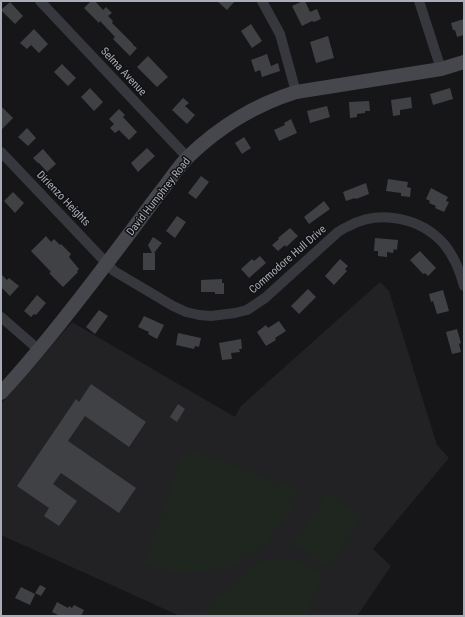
<!DOCTYPE html>
<style>
body{margin:0}
#map{position:relative;width:465px;height:617px;overflow:hidden;background:#161618;font-family:"Roboto Condensed",sans-serif}
canvas{display:block}
.frame{position:absolute;inset:0;border:2px solid #a8adb8;pointer-events:none}
</style>
<div id="map">
<canvas width="465" height="617"></canvas>
<div class="frame"></div>
</div>
<script>
const ctx = document.querySelector('canvas').getContext('2d');
ctx.lineJoin = 'round';
function paint(path, color) {
  ctx.fillStyle = color;
  ctx.fill(path, 'evenodd');
}
function strokePath(path, color, width, dash) {
  ctx.strokeStyle = color;
  ctx.lineWidth = width;
  ctx.lineCap = dash ? 'butt' : 'round';
  ctx.setLineDash(dash || []);
  ctx.stroke(path);
}
function drawText(font, color, halo, rows, align = 'center') {
  ctx.font = font + ' "Roboto Condensed",sans-serif';
  ctx.lineWidth = 3;
  ctx.setLineDash([]);
  ctx.textBaseline = 'middle';
  ctx.strokeStyle = halo;
  ctx.fillStyle = color;
  for (const [text, x, y, turn = 0] of rows) {
    ctx.save();
    ctx.translate(x, y);
    ctx.rotate((+turn || 0) * Math.PI / 180);
    ctx.textAlign = isNaN(turn) ? turn : align;
    if (halo) ctx.strokeText(text, 0, 0);
    ctx.fillText(text, 0, 0);
    ctx.restore();
  }
}
const built = new Path2D(`
 M380,282L389,291L437,445L449,458L373,549L391,566L357,616H180L1,535V404L72,322L235,417L241,406Z`);
const green = new Path2D(`
 M193,451L298,489L291,514L258,551L228,568L190,573L162,570L149,565L145,561L182,457Z
 M328,493L363,517L327,568L293,544Z
 M294,559L323,573L306,616H205L207,606L260,561Z`);
const building = new Path2D(`
 M91,1H95L103,10L106,7L112,13L108,16L113,21L112,23L133,44V45L137,48L130,56L113,39L115,37L100,21L99,23L84,8Z
 M217,1H235L227,10Z
 M303,1H305L310,12L317,9L321,19L314,22L312,21L302,26L292,6Z
 M10,2L23,16L15,24L1,10Z
 M464,19V35L457,37L455,30H453L451,23Z
 M251,24L262,41L252,48L241,31Z
 M34,29L48,44L39,53L31,45L27,49L20,43Z
 M328,36L334,58L316,63L310,42Z
 M267,54L271,66L278,63L280,71L262,77L260,70L255,72L251,60Z
 M148,56L168,77L157,87L137,67Z
 M62,64L76,78L68,86L54,72Z
 M90,88L103,102L94,111L81,97Z
 M450,88L453,99L433,105L430,94Z
 M411,97L412,108L400,110V115L393,116L391,100Z
 M183,98L189,103L185,106L195,115L187,124L172,110Z
 M369,101L370,111H365V113L357,114V117L350,118L349,102Z
 M1,106L13,118L1,130Z
 M327,106L330,117L310,123L307,111Z
 M119,109L125,115L123,117L137,132L129,140L119,130L115,133L110,128L114,124L109,119Z
 M291,119L297,133L279,141L274,130L285,125L284,123Z
 M27,128L36,138L28,146L18,137Z
 M244,137L251,148L242,154L235,143Z
 M147,148L155,156L138,172L131,163Z
 M43,149L56,164L47,172L39,163H38L33,158Z
 M201,176L209,182L196,199L188,193Z
 M388,179L408,182L407,187L411,188L410,197L401,196V193L386,191Z
 M366,183L369,194L356,199L355,198L346,201L343,192Z
 M431,188L448,197L446,201L449,202L444,212L435,208L436,206L429,203L430,201L426,199Z
 M13,192L24,203L15,213L4,201Z
 M324,201L330,209L309,224L304,217Z
 M177,216L186,222L175,238L166,231Z
 M290,228L298,236L286,247L285,245L278,251L272,245L279,239L278,238Z
 M46,236L51,242L54,239L60,245L61,244L71,254L69,257L79,269L77,271L78,272L63,287L49,273L51,272L31,251Z
 M153,237L162,243L154,253H155V270H143V253H152L148,245Z
 M375,238L398,240L397,250L394,249L393,253L387,252V257L378,256V251H374Z
 M420,251L436,268L428,276L425,273L423,274L410,260Z
 M260,256L266,263L249,278L241,269L252,259L254,261Z
 M340,259L348,266L345,269L347,271L334,285L325,276Z
 M1,274L7,280L9,278L19,286L10,296L1,287Z
 M222,279V283H224V294H215V292H201V280Z
 M308,289L316,297L299,314L291,306Z
 M443,290L449,311L437,314L433,301L431,302L429,294Z
 M37,295L46,303L36,315L34,314L31,317L24,311Z
 M99,310L108,316L95,334L86,327Z
 M144,316L164,325L157,339L148,334L149,332L138,327Z
 M279,321L286,331L275,338L276,340L266,346L257,332L266,325L268,328Z
 M457,329L461,343L459,344L461,352L452,354L446,332Z
 M178,333L201,338L199,347L195,346L194,349L176,345Z
 M241,339L242,349H239L240,352L231,353L232,359L222,360L219,343Z
 M91,384L146,422L129,447L85,416L68,441L136,488L119,513L61,473L53,484L77,501L59,526L44,516L49,508L17,486L76,399L79,402Z
 M178,404L185,409L177,422L170,417Z
 M40,585L46,588L41,596L35,593Z
 M21,587L35,594L30,605L15,598Z
 M57,602L68,608L69,606L72,608L74,605L84,610L81,616H60L52,612Z`);
const street = new Path2D(`
 M40,1L188,158
 M262,1L280,34L296,92
 M419,1L441,69
 M1,152L114,271L173,306L186,312L199,315L211,316L235,313L247,310L265,298L338,232C342,230 345,227 349,226C380,209 421,218 444,244C454,256 460,271 464,286
 M1,317L39,350`);
const secondary = new Path2D(`
 M1,393C39,352 73,308 107,263C124,241 141,218 158,195C168,183 177,168 188,157C220,126 254,105 296,92L441,69L464,62`);
const streetNames = [
 ["Selma Avenue",123,72,47],
 ["David Humphrey Road",159,197,-52],
 ["Dirienzo Heights",63,199,46],
 ["Commodore Hull Drive",288,260,-41]
];
paint(built, '#222225');
paint(green, '#1e261f');
paint(building, '#404145');
strokePath(street, '#37383d', 10);
strokePath(secondary, '#45474d', 14);
drawText('11px', '#a8adb8', '#111113', streetNames);
</script>
